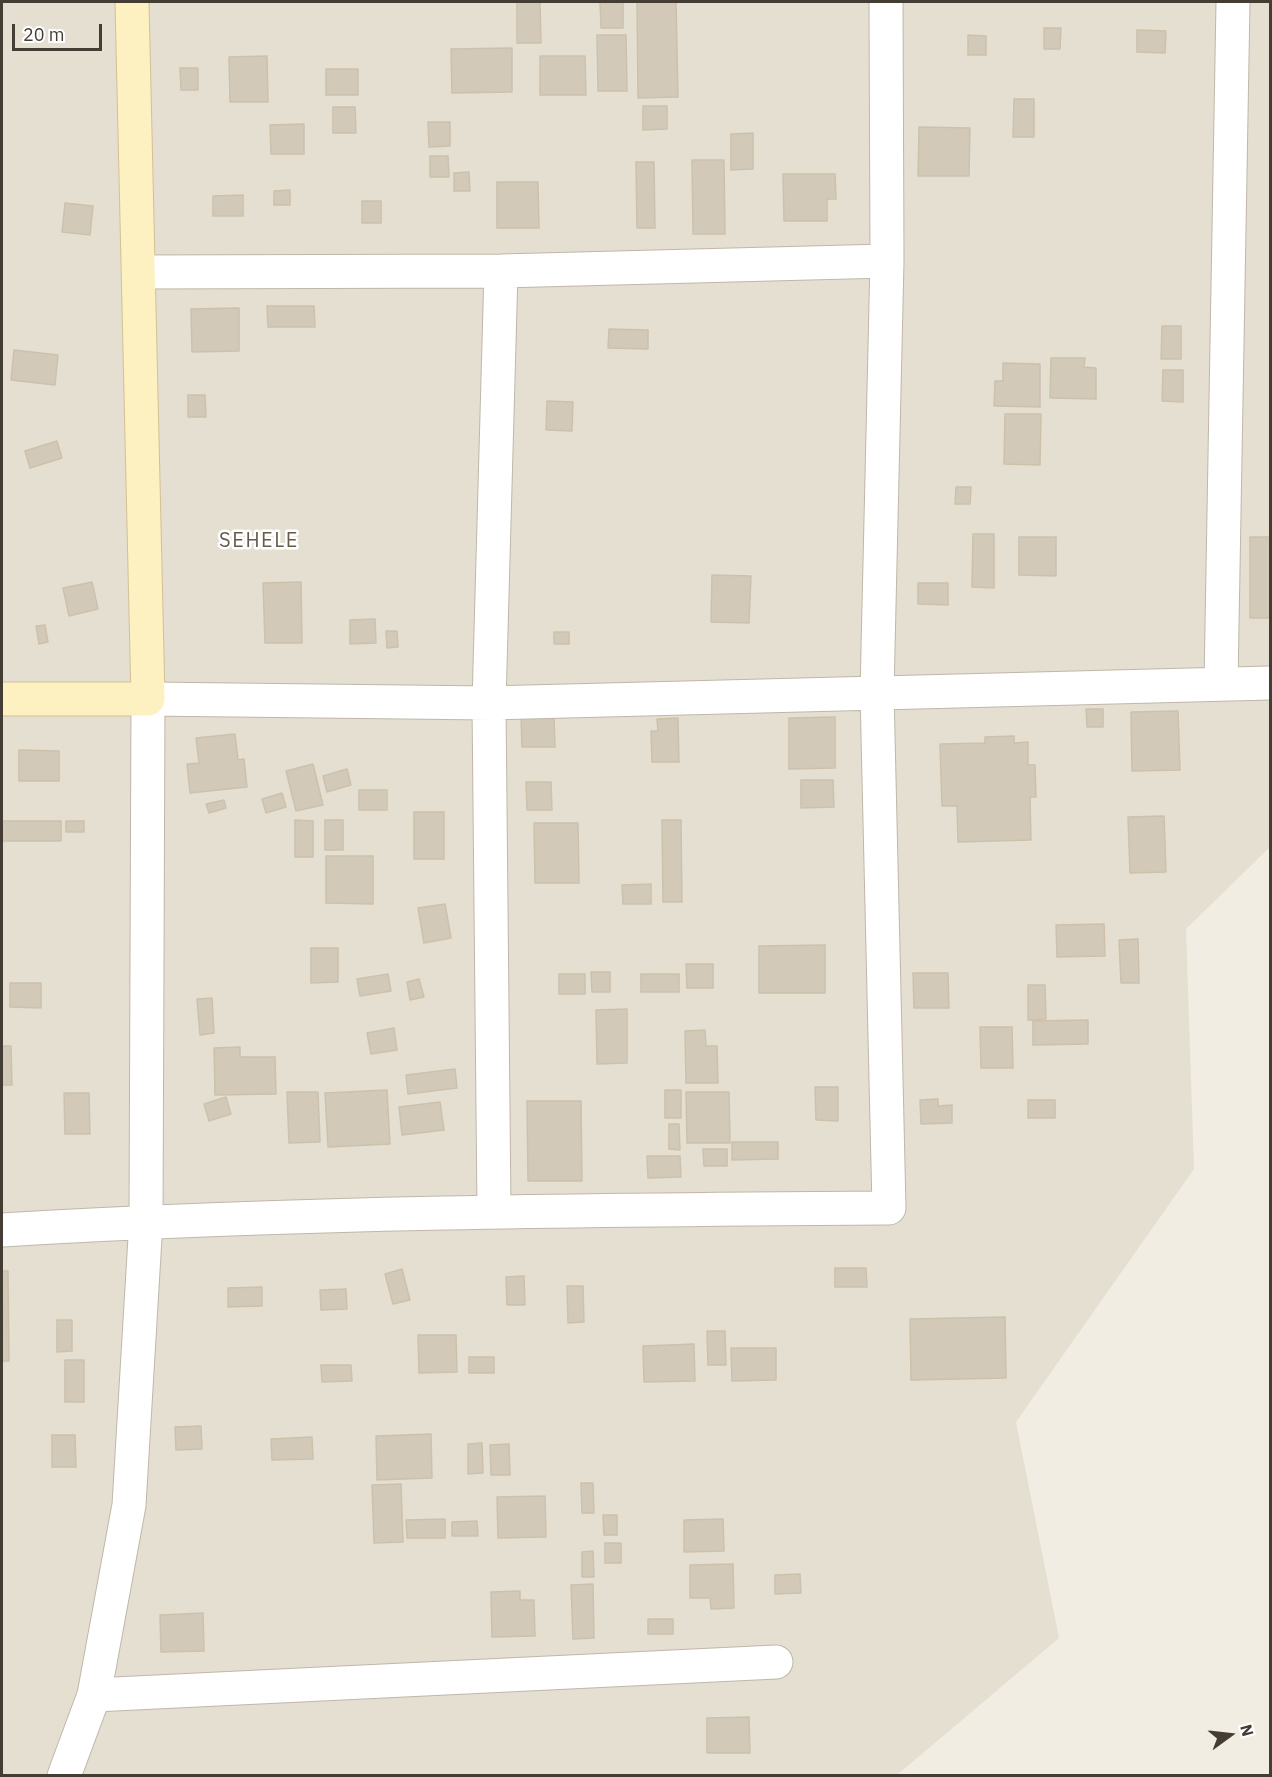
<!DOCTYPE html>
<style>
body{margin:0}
#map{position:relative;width:1272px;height:1777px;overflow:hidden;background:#f1ede3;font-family:"IBM Plex Sans",sans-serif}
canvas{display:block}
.frame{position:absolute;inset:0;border:3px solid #433d34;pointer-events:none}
.north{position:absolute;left:1200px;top:1705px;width:60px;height:60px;-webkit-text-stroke:4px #fff;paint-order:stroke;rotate:75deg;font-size:16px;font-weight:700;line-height:24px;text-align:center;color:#433d34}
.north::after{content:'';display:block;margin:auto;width:21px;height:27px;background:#433d34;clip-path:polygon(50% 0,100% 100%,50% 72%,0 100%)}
.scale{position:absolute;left:12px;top:24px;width:90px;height:27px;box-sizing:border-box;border:3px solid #433d34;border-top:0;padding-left:8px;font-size:18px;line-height:21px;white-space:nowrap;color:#433d34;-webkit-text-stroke:4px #fff;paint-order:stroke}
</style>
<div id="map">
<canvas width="1272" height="1777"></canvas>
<div class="frame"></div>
<div class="north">N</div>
<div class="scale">20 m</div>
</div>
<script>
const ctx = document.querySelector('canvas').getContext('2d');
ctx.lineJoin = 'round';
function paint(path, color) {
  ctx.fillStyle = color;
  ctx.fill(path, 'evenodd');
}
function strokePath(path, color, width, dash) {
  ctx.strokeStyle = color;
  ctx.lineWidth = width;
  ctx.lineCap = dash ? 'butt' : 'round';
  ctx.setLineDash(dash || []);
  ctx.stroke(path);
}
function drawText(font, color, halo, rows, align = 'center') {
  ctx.font = font + ' "IBM Plex Sans",sans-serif';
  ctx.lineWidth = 5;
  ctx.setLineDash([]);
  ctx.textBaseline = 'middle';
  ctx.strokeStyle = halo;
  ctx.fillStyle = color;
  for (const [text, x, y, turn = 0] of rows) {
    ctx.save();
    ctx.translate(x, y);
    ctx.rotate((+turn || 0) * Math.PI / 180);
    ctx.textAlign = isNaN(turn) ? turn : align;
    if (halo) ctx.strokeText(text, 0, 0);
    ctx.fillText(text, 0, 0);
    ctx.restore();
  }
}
const residential = new Path2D(`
 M2,2H1270V847L1186,929L1194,1169L1016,1422L1059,1638L897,1775L2,1776Z`);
const building = new Path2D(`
 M517,2H540L541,43H517Z
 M600,2H623V28H601Z
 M637,2H676L678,97L638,98Z
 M1044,28H1061L1060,49H1044Z
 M1137,30L1166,31L1165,53L1137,52Z
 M597,35H626L627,91H598Z
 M968,35L986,36V55H968Z
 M512,48V92L452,93L451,49Z
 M267,56L268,102H230L229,57Z
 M540,56H585L586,95H540Z
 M180,68H198V90H181Z
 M326,69H358V95H326Z
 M1014,99H1034V137H1013Z
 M643,106H667V129L643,130Z
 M333,107H355L356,133H333Z
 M428,122H450V146L429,147Z
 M304,124V154H271L270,125Z
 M919,127L970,128L969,176H918Z
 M753,133V169L731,170V134Z
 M430,156H448L449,177H430Z
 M692,160H724L725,234H693Z
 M636,162H654L655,228H637Z
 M469,172L470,191H454V173Z
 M783,174H835L836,199H827V221H784Z
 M497,182H538L539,228H497Z
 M290,190V205H274V191Z
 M243,195V216H213V196Z
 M362,201H381V223H362Z
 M65,203L93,206L90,235L62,232Z
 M267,306H314L315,327H268Z
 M239,308V351L192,352L191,309Z
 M1162,326H1181V359H1161Z
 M609,329L648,330V349L608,348Z
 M14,350L58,355L55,385L11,380Z
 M1051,358H1085L1084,367L1096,368V399L1050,398Z
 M1003,363L1040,364V407L994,406L995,381H1003Z
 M1163,370H1183V402L1162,401Z
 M188,395H205L206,417H188Z
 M547,401L573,402L572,431L546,430Z
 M1005,414H1041L1040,465L1004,464Z
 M57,441L62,458L30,468L25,451Z
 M956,487H971L970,504H955Z
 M973,534H994V588L972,587Z
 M1019,537H1056V576L1019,575Z
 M1250,537H1270V618H1250Z
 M712,575L751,576L749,623L711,622Z
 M92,582L98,609L69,616L63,588Z
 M301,582L302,643H265L263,583Z
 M918,583H948V605L918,604Z
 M375,619L376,643L350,644V620Z
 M45,625L48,642L39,644L36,626Z
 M386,631H397L398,647L387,648Z
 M554,632H569V644H554Z
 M1086,709H1103V727H1087Z
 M1178,711L1180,770L1132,771L1131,712Z
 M521,717H554L555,747H522Z
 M835,717V768L789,769V718Z
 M678,718L679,762H652L651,731H658L657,719Z
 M235,734L238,760L244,759L247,787L190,793L187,764L199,763L196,738Z
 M1014,736V743L1028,742V765H1035L1036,797H1030L1031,840L958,842L957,806H942L940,744L985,743V737Z
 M19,750L59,751V781H19Z
 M313,764L323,805L296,811L286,771Z
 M347,769L351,785L327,792L323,776Z
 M801,780H833L834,807L801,808Z
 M526,782H551L552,810H527Z
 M359,790H387V810H359Z
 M282,793L286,807L266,813L262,799Z
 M224,800L226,808L209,813L206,804Z
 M414,812H444V859H414Z
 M1164,816L1166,872L1130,873L1128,817Z
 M295,820L313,821V857H295Z
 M325,820H343V850H325Z
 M662,820H681L682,902H663Z
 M2,821H61V841H2Z
 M66,821H84V832H66Z
 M534,823H578L579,883H535Z
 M326,856H373V904L326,903Z
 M651,884V904H623L622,885Z
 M445,904L451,938L424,943L418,908Z
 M1104,924L1105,956L1057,957L1056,925Z
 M1138,939L1139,983H1121L1119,940Z
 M825,945V993H759V946Z
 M311,948H338V982L311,983Z
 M686,964H713V988H687Z
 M591,972H610V992H592Z
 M913,973H948L949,1008H914Z
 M388,974L391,991L360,996L357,979Z
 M559,974H585V994H559Z
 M641,974H679V992H641Z
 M419,979L424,997L410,1000L407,982Z
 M10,983H41V1008L10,1007Z
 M1028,985H1045L1046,1019L1028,1020Z
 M212,998L214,1033L200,1035L197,999Z
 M627,1009V1063L597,1064L596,1010Z
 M1088,1020V1044L1033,1045V1021Z
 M980,1027H1012L1013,1068H981Z
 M394,1028L397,1050L371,1054L367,1033Z
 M705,1030L706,1046H717L718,1083H686L685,1031Z
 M2,1046H11L12,1085H2Z
 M240,1047V1057H275L276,1094L215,1095L214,1048Z
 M455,1069L457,1088L408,1094L406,1075Z
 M815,1087H838V1121L816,1120Z
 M387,1090L390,1144L328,1147L325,1093Z
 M665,1090H681V1118H665Z
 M287,1092H318L320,1142L289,1143Z
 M686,1092H729L730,1143H687Z
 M64,1093H89L90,1134H65Z
 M226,1097L231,1114L209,1121L204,1104Z
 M938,1099V1106L952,1105V1123L921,1124L920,1100Z
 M1028,1100H1055V1118H1028Z
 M527,1101H581L582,1181H528Z
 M440,1102L444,1130L402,1135L399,1107Z
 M669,1124H679L680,1150L669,1149Z
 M732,1142H778V1159L732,1160Z
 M703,1149H727V1166H704Z
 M647,1156H680L681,1177L648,1178Z
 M835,1268H866L867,1287H835Z
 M402,1269L410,1300L393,1304L385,1274Z
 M2,1271H8L9,1361H2Z
 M524,1276L525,1305H507L506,1277Z
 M567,1286H583L584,1322L568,1323Z
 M262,1287V1306L228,1307V1288Z
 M346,1289L347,1309L321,1310L320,1290Z
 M1005,1317L1006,1378L911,1380L910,1319Z
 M57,1320H72V1351L57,1352Z
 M707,1331H725L726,1365H708Z
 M418,1335H456L457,1372L419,1373Z
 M694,1344L695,1381L644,1382L643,1346Z
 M731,1348H776V1380L732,1381Z
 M469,1357H494V1373H469Z
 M65,1360H84V1402H65Z
 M321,1365H351L352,1381L322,1382Z
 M201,1426L202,1449L176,1450L175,1427Z
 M431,1434L432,1478L377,1480L376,1436Z
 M52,1435H75L76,1467H52Z
 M312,1437L313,1459L272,1460L271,1439Z
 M482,1443L483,1473L468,1474V1444Z
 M509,1444L510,1475H491L490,1445Z
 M581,1483H593L594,1513H582Z
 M401,1484L403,1542L374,1543L372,1485Z
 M545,1496L546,1537L498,1538L497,1497Z
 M603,1515H617V1535H604Z
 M445,1519V1538H407L406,1520Z
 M723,1519L724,1551L684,1552V1520Z
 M477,1521L478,1536H452V1522Z
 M605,1543H621V1563H605Z
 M593,1551L594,1577H582V1552Z
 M733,1564L734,1608L711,1609L710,1598H690V1565Z
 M800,1574L801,1593L775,1594V1575Z
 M593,1584L594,1638L573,1639L571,1585Z
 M520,1591V1600H534L535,1636L492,1637L491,1592Z
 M203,1613L204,1651L161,1652L160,1615Z
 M648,1619H673V1634H648Z
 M749,1717L750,1753H707V1718Z`);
const street = new Path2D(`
 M139,272L501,271L887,261
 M1221,683L1233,2
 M494,1211L489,703L501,271
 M2,1230C297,1212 593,1210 889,1208L877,692L887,261L886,2
 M94,1695L776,1662
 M64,1776L94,1695L129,1505L146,1221L148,699L489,703L1270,683`);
const secondary = new Path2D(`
 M2,699H148L132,2`);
const quarterNames = [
 ["SEHELE",259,541]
];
paint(residential, '#e5dfd1');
paint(building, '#d2c9b9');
strokePath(building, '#cdc1ac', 1.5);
strokePath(street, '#bfb8a9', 35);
strokePath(secondary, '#d1c194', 35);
strokePath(street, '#fff', 33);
strokePath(secondary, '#fdf0c1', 33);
ctx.letterSpacing = '1.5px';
drawText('20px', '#655b4b', '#fff', quarterNames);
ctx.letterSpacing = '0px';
</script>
